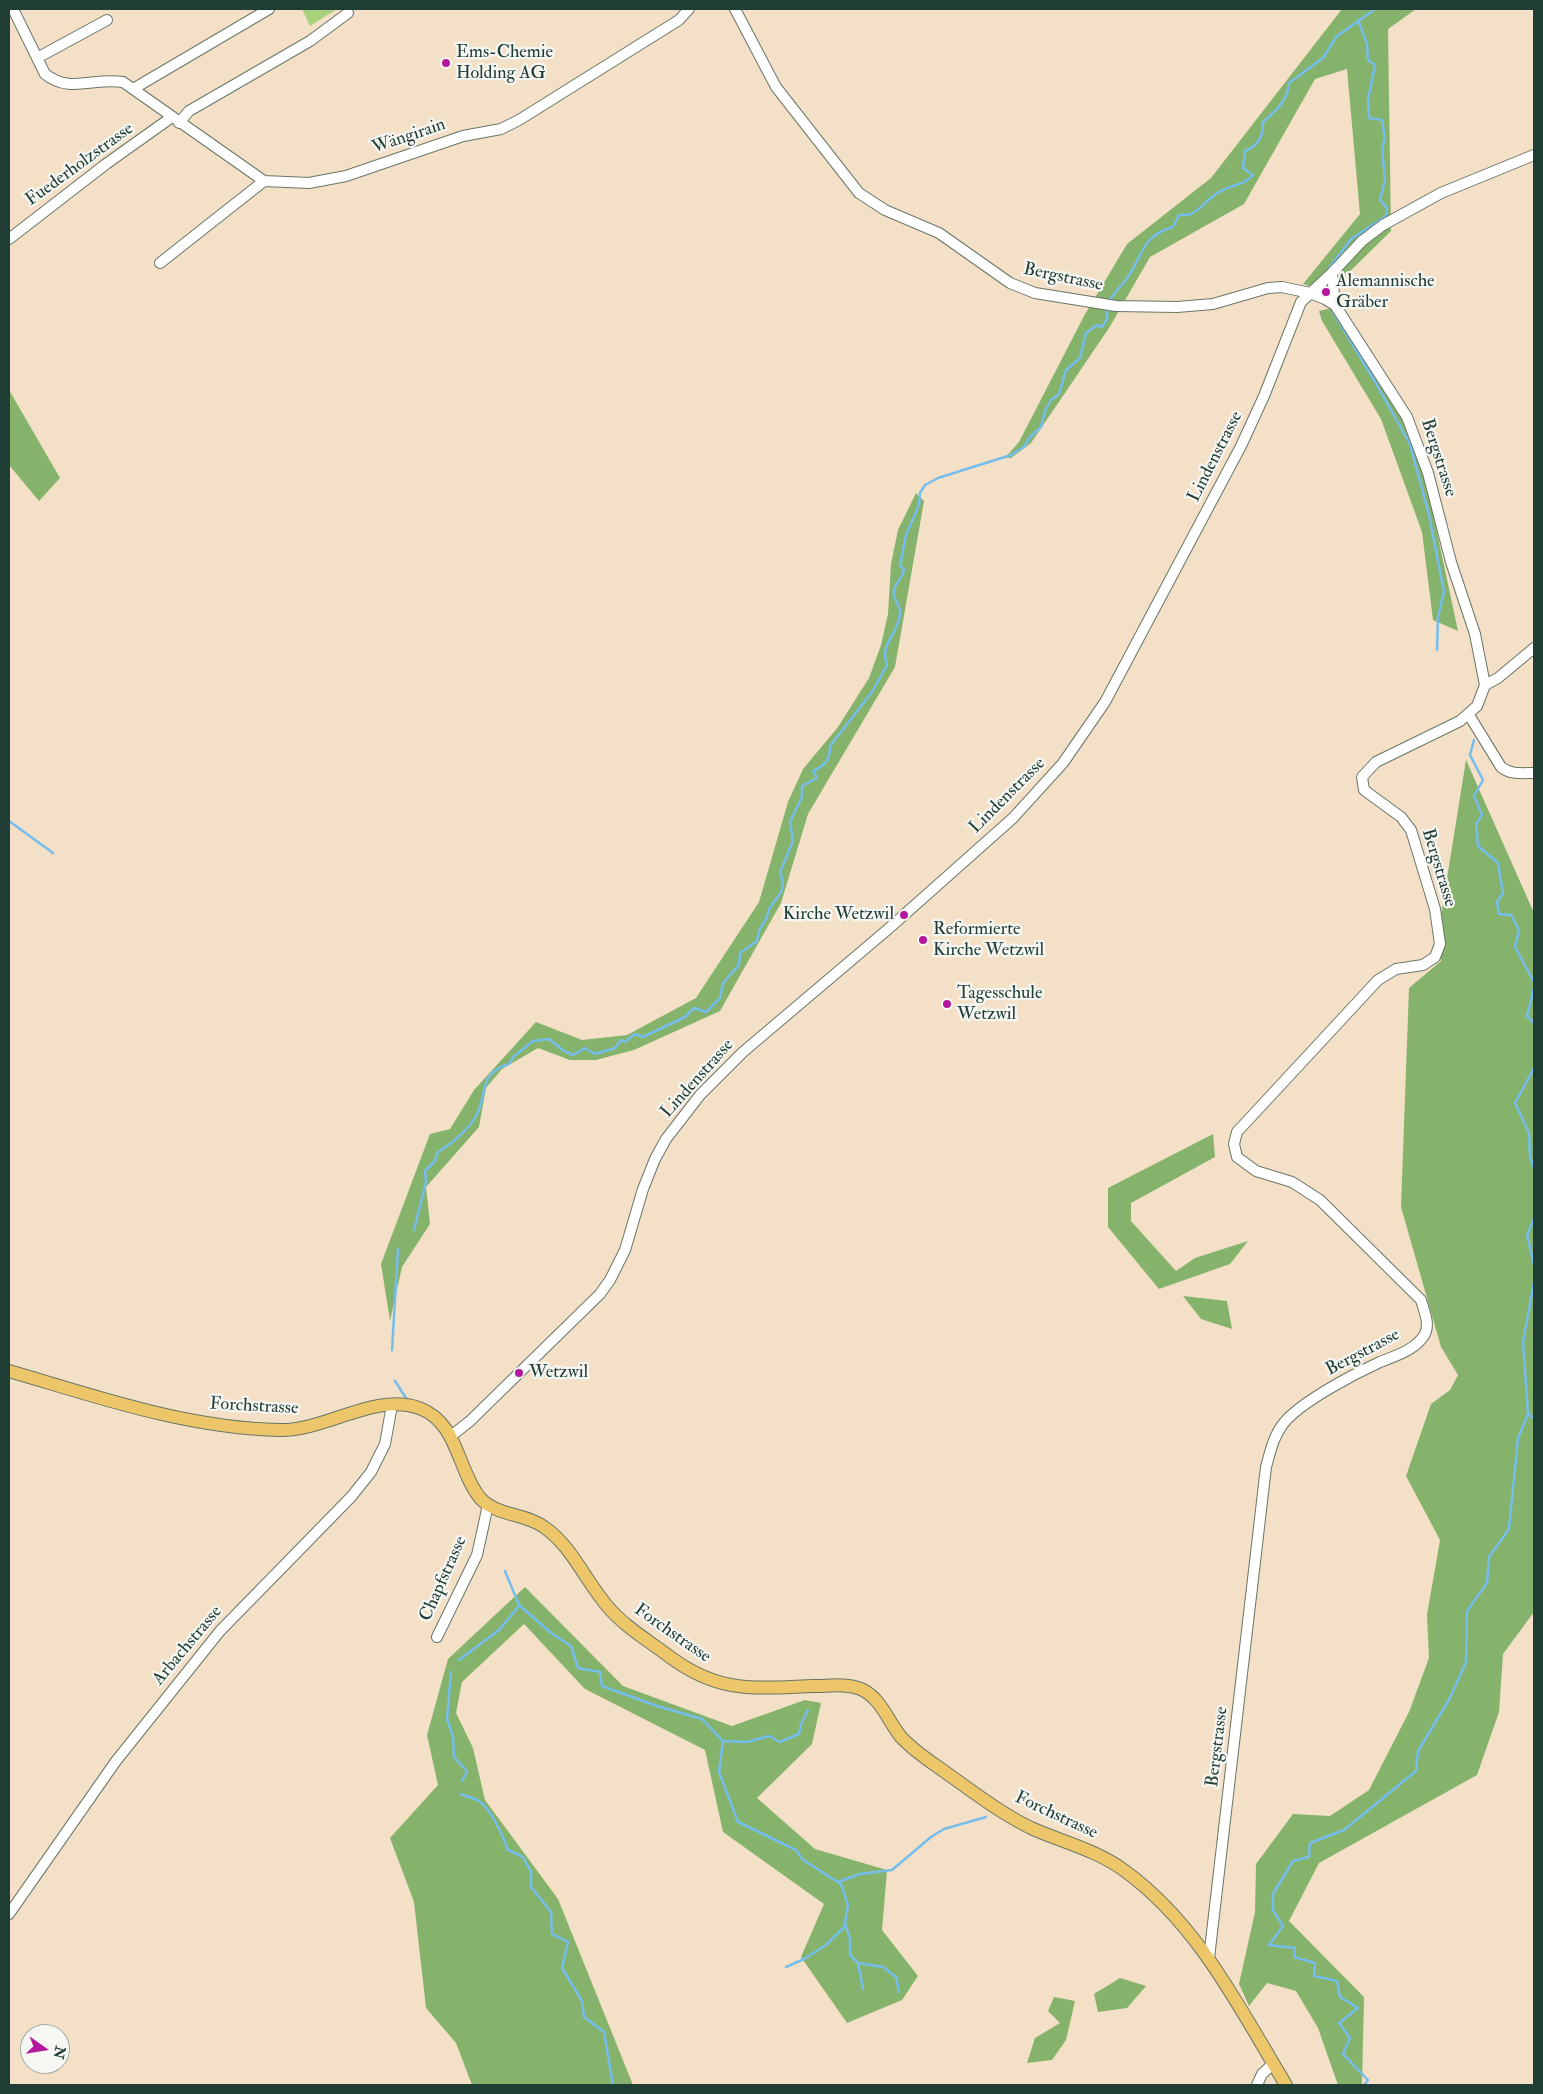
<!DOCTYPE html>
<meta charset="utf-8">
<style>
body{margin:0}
#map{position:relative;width:1543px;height:2094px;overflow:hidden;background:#f3e0c7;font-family:"IM FELL Double Pica",serif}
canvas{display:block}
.frame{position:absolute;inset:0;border:10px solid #1f3d34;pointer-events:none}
.north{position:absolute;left:20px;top:2024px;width:50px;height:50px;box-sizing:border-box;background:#f6f6f2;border:1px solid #a0aca6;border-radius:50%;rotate:103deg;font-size:14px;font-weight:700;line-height:20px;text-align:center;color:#1f3d34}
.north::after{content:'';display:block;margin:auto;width:18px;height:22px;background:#b5179e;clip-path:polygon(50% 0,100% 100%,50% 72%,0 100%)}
</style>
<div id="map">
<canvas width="1543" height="2094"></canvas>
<div class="frame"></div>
<div class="north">N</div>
</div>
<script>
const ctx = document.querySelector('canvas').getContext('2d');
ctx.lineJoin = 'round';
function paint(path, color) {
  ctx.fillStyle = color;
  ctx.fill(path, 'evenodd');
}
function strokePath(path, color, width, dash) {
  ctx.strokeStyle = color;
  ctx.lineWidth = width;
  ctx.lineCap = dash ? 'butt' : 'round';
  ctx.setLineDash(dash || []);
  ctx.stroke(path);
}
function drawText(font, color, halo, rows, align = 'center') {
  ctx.font = font + ' "IM FELL Double Pica",serif';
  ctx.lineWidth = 4.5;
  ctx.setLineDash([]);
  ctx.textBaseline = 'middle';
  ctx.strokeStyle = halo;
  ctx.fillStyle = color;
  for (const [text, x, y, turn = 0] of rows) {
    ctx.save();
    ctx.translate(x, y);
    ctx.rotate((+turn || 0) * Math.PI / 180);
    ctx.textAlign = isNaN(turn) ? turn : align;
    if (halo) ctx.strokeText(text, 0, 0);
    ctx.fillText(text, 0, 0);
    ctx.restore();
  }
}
const green = new Path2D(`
 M302,9H337L310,26Z`);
const forest = new Path2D(`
 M1342,9H1416L1388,29L1391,231L1329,292L1303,284L1360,214L1347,69L1315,79L1244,204L1150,257L1109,328L1031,443L1011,458H1005L1019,442L1084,316L1127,244L1211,178Z
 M1337,307L1392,391L1422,462L1458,631L1433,620L1422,532L1381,419L1322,321L1319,311Z
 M9,390L60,478L39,501L9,465Z
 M916,493L924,501L895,667L808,814L781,903L720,1011L634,1050L596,1060H570L538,1048L502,1069L486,1088L479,1127L426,1187L430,1224L402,1267L390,1321L381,1264L430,1134L450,1129L474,1090L536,1022L582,1040L627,1035L696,998L759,902L788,802L803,769L838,727L869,678L881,645L888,614L891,564L898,530Z
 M1466,760L1534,913V1612L1503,1654L1499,1712L1477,1775L1319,1863L1289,1921L1364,1997L1362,2085H1338L1318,2028L1296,1991L1267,1983L1249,2006L1239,1984L1255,1912L1256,1864L1293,1814L1330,1816L1369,1790L1409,1712L1429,1658L1427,1615L1440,1540L1406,1476L1431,1404L1450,1390L1458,1375L1441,1347L1401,1207L1409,988L1441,961L1440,922Z
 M1213,1134L1215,1157L1131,1203V1221L1176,1271L1195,1258L1248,1241L1230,1264L1159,1289L1108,1227V1188Z
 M1183,1296L1227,1301L1232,1329L1201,1319Z
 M525,1587L623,1686L732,1726L805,1700L821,1703L812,1744L757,1798L815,1849L887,1870L882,1930L918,1976L902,2000L847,2023L801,1957L824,1904L723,1832L705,1750L585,1689L524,1624L462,1682L456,1713L473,1748L485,1800L558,1899L633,2085H472L456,2043L426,2008L414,1902L390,1838L438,1785L427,1735L448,1659Z
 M1120,1978L1146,1986L1127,2008L1098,2012L1094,1994Z
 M1054,1997L1075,2001L1066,2040L1052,2060L1027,2063L1035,2038L1060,2023L1048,2011Z`);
const stream = new Path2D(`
 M1327,271L1351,239L1386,216L1387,208L1380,200L1385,180L1382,148L1385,139L1382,120L1369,118L1368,100L1375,65L1368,60L1367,44L1358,20
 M1109,303C1113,293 1118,289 1125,281C1143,258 1139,237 1173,227L1179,215C1183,215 1188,215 1191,214C1201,209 1207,200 1216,194C1229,184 1242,187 1253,175L1243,168L1245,151C1259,145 1263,137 1263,122C1276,111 1288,100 1289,83L1323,58L1336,37L1375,9
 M1333,312L1374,380L1410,444L1429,515L1444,592L1438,617L1437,650
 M1474,740L1470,755L1483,780L1474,796L1482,815L1476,824L1478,846L1498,863L1503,893L1497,902L1499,914L1511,915L1519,930L1515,947L1534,982
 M9,821L53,853
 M1534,988L1527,1016L1534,1023
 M1534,1068L1515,1103L1529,1133L1530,1157L1534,1168
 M1534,1219L1527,1235L1534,1265
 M414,1230L426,1182L425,1171L435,1161L437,1153C452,1143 468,1131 476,1116C489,1092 477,1074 509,1064L514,1056L533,1041L549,1039L564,1051L573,1055L585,1048L595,1054L615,1048L621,1040L625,1042L635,1034L643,1037L685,1017L694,1008L706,1012L720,998L723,983L739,965L740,953L757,941C758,931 761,927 766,919C768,915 768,911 770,908C779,892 787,893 780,872L793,841L790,822L802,797V786L817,778L813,771C826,765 830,760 830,746L872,692L887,665C879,642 899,635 900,613C901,604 890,598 895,587C898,581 902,577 904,570L900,565L906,535L919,505L920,493L925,485L938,478L1011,455L1024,447L1030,437L1041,427L1045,411L1051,400L1059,394L1066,370L1080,358L1086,333L1097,325L1102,327L1107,319V308
 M392,1350L398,1249
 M395,1381L406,1398
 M1528,1414L1534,1418
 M505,1571L519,1605L551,1633L571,1646L578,1668L600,1672L602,1686L657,1706L702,1719L723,1741L719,1772L738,1822L796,1850L803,1860L841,1884L848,1905L845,1923L850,1939V1955L858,1963L883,1967L896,1977L899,1992
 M459,1660L499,1630L519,1606
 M451,1672L447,1719L453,1737L454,1757L467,1771L462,1781
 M723,1741L747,1742L769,1736L780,1742L799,1734L801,1724L808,1710
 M460,1794C466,1796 474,1798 479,1801C491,1809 503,1836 508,1850L523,1857L531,1872V1887L551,1912L552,1934L568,1942L562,1968L582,2001L584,2017L604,2032L613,2085
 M838,1882L860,1874L892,1870L931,1837L944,1829L986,1817
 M858,1963L863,1989
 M786,1967L804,1959L826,1945L846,1925
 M1364,2085L1368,2080L1343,2054L1350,2038L1339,2023L1358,2008L1340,1997L1337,1981L1314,1976L1315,1963L1294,1957L1295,1948L1269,1945L1283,1926L1273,1910V1894L1293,1861L1309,1857L1310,1843L1344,1830L1416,1771L1418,1751L1450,1698L1466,1662L1467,1611L1487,1583L1489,1557L1509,1529L1518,1438L1528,1414L1523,1342L1534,1282`);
const minor = new Path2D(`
 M13,9L45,74C70,94 94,77 123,82L264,181L309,183L346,176L463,136L501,129L519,120L679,20L689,9
 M735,9L776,87L859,193L885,210L939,233L1010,283L1035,293L1116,306L1177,307L1213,304L1268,288L1282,287L1310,293L1325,299L1335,305L1407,417L1428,473L1451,562L1475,634L1485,685L1477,706L1460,721L1376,762L1362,777L1364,790L1401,817L1411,830L1435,909L1440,944L1435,957L1423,965L1396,969L1378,980L1237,1132L1234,1144L1237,1157L1256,1171L1292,1182L1320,1200L1421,1300C1424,1311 1430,1323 1425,1334C1416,1350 1395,1356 1380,1362C1354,1374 1300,1402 1283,1424C1273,1437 1270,1453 1266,1467L1209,1958
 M37,58L107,20
 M133,89L269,9
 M179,123L189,111L310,41L348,13
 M9,239L106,164L172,117
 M160,263L264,181
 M1332,273L1335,305
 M1485,685L1498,678L1534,648
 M1469,715L1501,767C1511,775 1522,773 1534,773
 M451,1436L470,1421L600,1294L610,1280L625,1250L643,1189L655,1159L666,1139L700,1095L743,1052L887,930L1013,818L1063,763L1105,702L1241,446L1264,396L1301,302L1332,273L1362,241L1383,225L1441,193L1534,155
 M437,1637L477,1555L488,1505
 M9,1914L116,1761L220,1631L351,1497L371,1472L385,1444L392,1405
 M1257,2085L1262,2074L1273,2064`);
const major = new Path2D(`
 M9,1371C98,1397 186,1428 280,1430C325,1431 376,1392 419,1408C458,1422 457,1469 480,1498C496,1516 525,1513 544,1527C572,1546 586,1582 608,1607C625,1627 649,1641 670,1657C720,1694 755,1688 814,1686C829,1686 846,1683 861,1689C881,1698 888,1721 901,1737C912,1749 925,1758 938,1767C968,1788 998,1812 1031,1828C1062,1842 1097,1850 1125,1871C1199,1925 1240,2009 1286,2085`);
const markers = [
 [446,63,5,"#b5179e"],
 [1326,292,5,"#b5179e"],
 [904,915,5,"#b5179e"],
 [923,940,5,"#b5179e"],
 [947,1004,5,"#b5179e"],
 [519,1373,5,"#b5179e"]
];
const poiNames = [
 ["Ems-Chemie",456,53],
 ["Holding AG",456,74],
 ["Alemannische",1336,282],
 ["Gräber",1336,303],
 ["Kirche Wetzwil",894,915,"right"],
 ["Reformierte",933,930],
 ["Kirche Wetzwil",933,951],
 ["Tagesschule",957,994],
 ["Wetzwil",957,1015],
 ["Wetzwil",529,1373]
];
const streetNames = [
 ["Wängirain",409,137,-19],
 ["Fuederholzstrasse",80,165,-36],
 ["Bergstrasse",1063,278,12],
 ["Lindenstrasse",1216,457,-63],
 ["Bergstrasse",1438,458,72],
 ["Lindenstrasse",1008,796,-45],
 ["Bergstrasse",1438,868,73],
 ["Lindenstrasse",698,1079,-48],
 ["Bergstrasse",1363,1353,-28],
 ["Forchstrasse",254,1407,3],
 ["Chapfstrasse",444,1579,-66],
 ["Forchstrasse",672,1634,35],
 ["Arbachstrasse",188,1646,-50],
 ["Bergstrasse",1218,1747,-83],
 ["Forchstrasse",1056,1816,25]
];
paint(green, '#a9d17c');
paint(forest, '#86b36c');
strokePath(stream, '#75bded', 2.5);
strokePath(minor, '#697667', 12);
strokePath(major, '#697667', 14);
strokePath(minor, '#fff', 10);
strokePath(major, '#ecc669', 12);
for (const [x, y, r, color] of markers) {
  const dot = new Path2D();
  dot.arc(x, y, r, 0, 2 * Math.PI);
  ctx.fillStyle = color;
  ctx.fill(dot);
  strokePath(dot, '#f6f6f2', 2);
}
drawText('18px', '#1f3d34', '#f6f6f2', poiNames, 'left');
drawText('18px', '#1f3d34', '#f6f6f2', streetNames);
</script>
